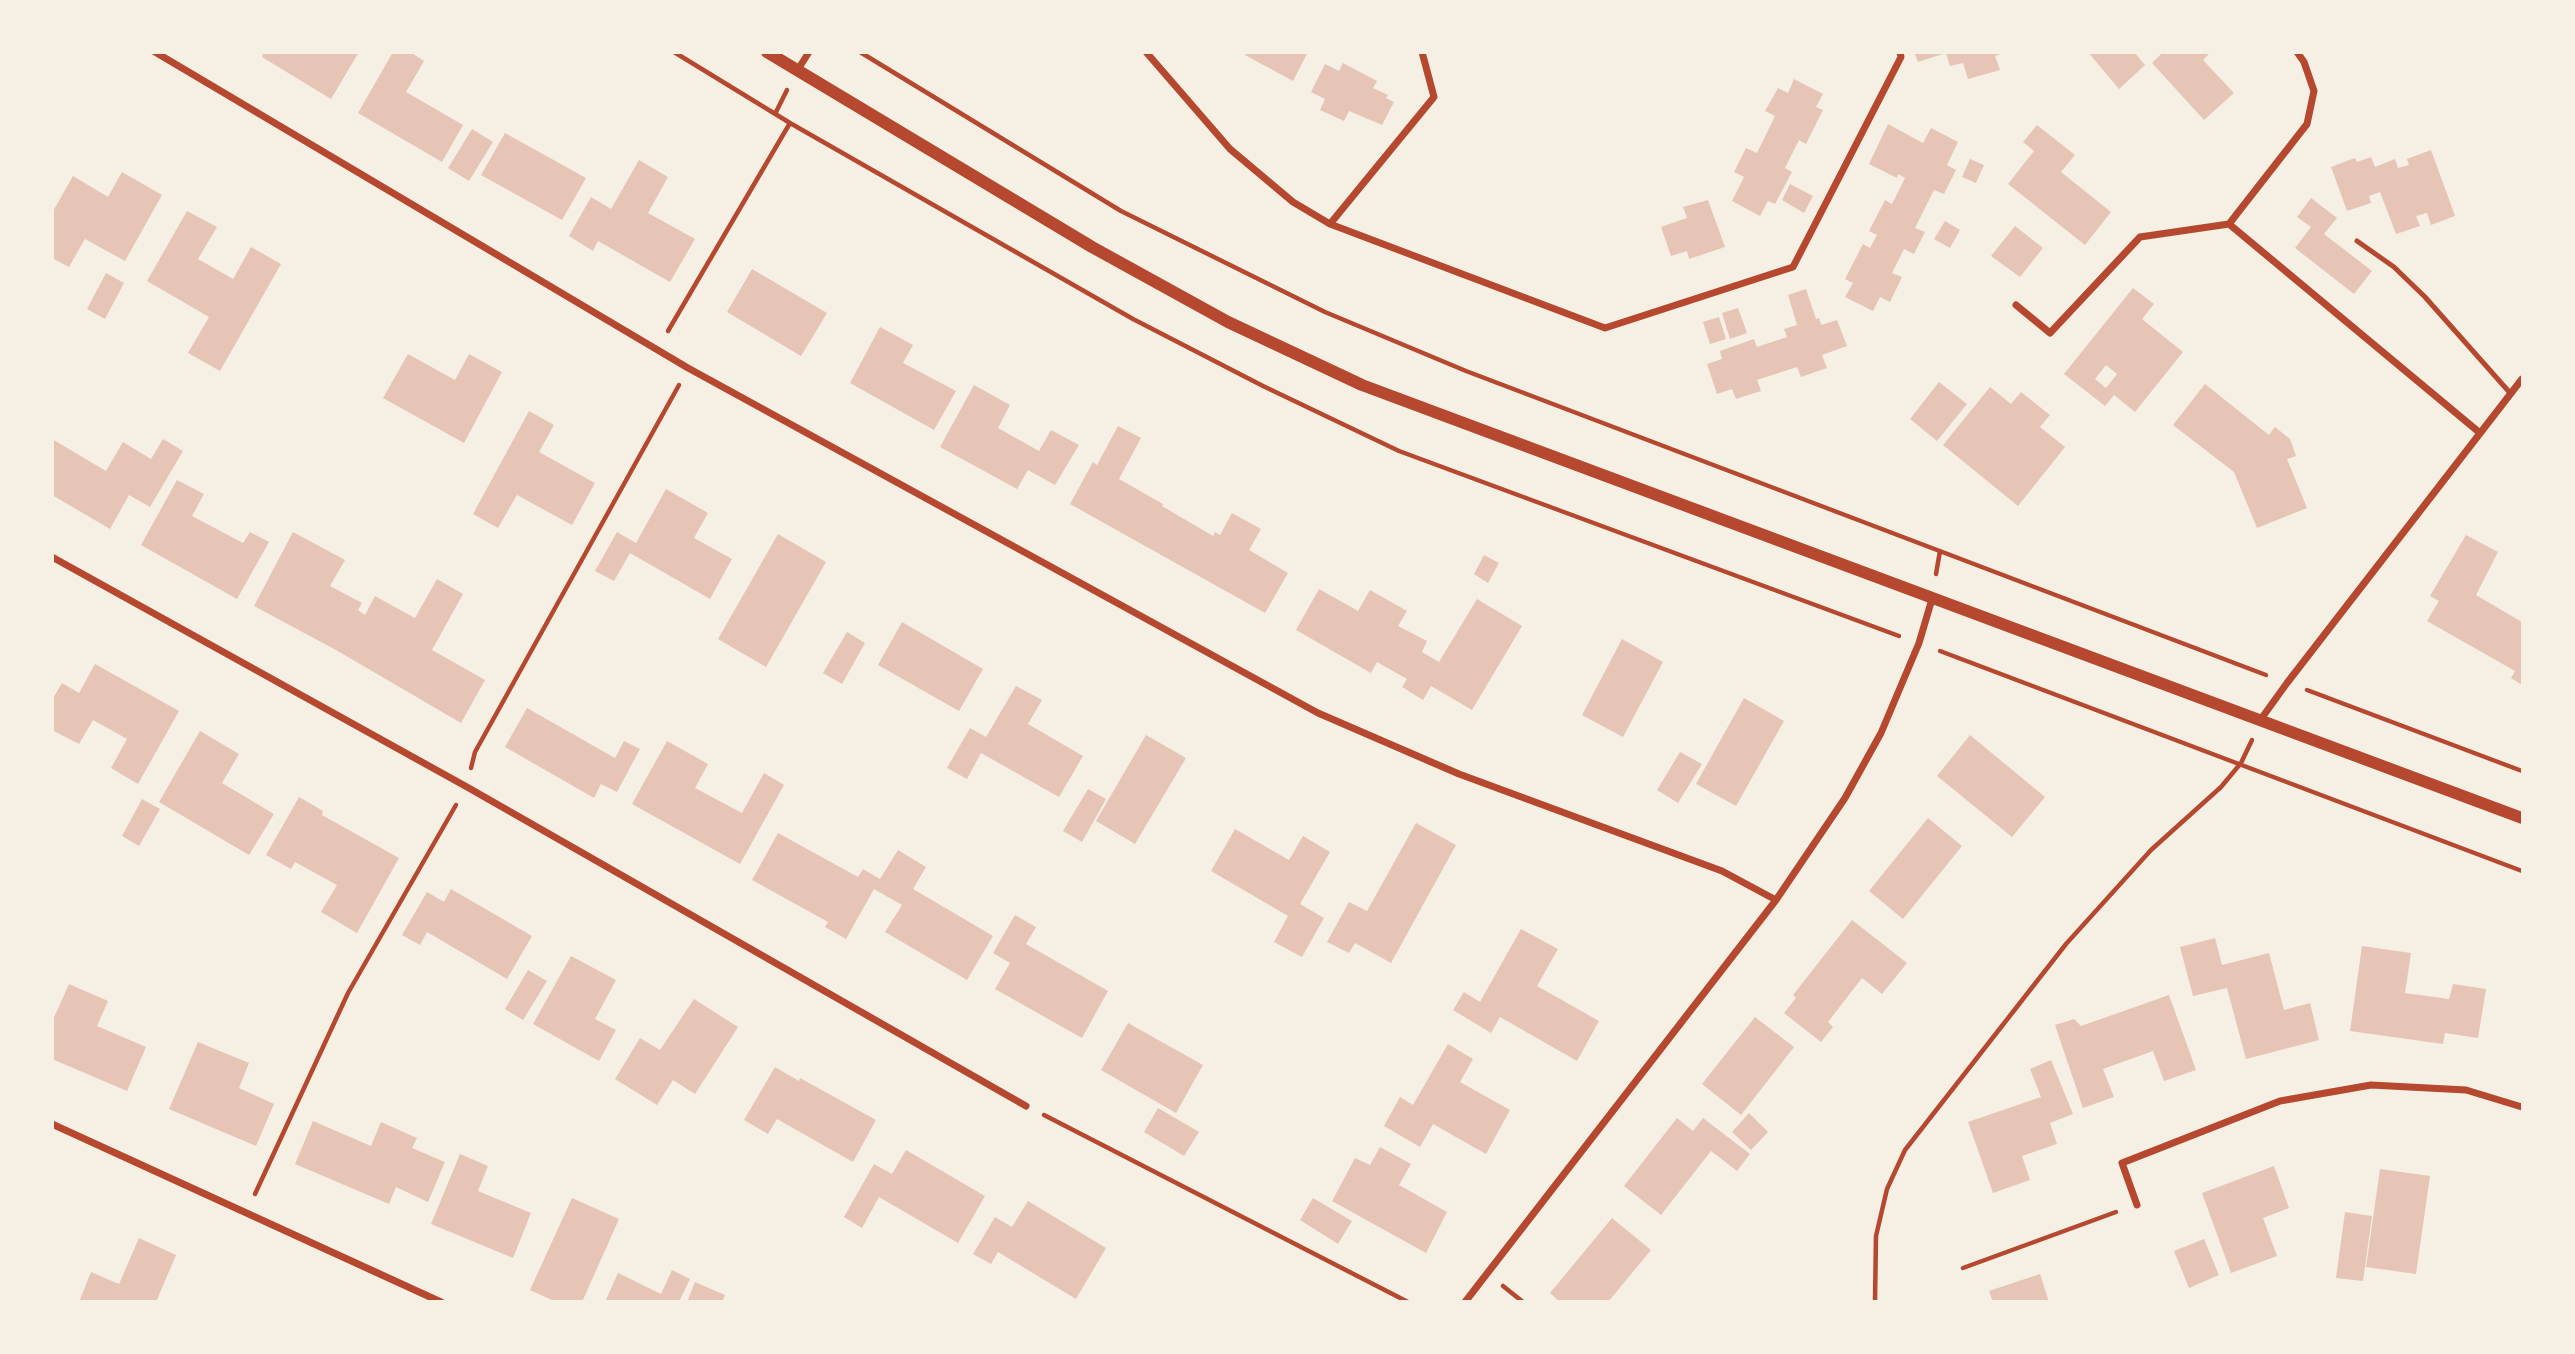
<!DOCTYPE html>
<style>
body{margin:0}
#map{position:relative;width:2575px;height:1354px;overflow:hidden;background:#f6efe4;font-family:Overpass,sans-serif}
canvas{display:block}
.frame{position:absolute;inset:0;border:54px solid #f6efe4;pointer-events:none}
</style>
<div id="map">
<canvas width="2575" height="1354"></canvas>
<div class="frame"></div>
</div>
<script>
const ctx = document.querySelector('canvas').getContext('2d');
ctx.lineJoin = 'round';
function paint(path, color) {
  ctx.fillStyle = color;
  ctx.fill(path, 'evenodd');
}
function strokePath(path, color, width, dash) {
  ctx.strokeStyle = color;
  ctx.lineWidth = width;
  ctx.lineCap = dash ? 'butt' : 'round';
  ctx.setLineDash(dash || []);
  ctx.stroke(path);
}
const building = new Path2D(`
 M259,52H359L331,99L262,57L263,55Z
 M393,52H410L424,61L406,92L463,125L442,162L358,113Z
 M1246,52H1308L1293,81L1245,55Z
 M1914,52H2003V53L1995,56L2000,70L1968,79L1963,63L1950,66L1946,53L1918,62Z
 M2088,52H2134L2145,65L2119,89Z
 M2163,52H2211L2203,60L2234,93L2204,120L2152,63Z
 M1343,63L1377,81L1373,88L1388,95L1386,98L1394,102L1382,125L1349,111L1344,121L1320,110L1325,99L1311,92L1325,64L1339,71Z
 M1794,79L1823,94L1816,107L1823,110L1806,144L1799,140L1785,168L1792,172L1775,204L1768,201L1760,216L1732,201L1744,177L1734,172L1746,148L1757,153L1775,116L1765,111L1778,88L1788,93Z
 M1888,124L1923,143L1931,128L1958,142L1947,165L1956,170L1944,194L1934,190L1915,228L1925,232L1914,254L1904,249L1892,273L1902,277L1890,302L1880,297L1873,311L1845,297L1853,283L1845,279L1863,244L1870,248L1877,235L1869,231L1885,200L1892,204L1905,178L1898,174L1897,178L1869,164Z
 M2037,125L2075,155L2061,172L2111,212L2085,245L2008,184L2034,151L2023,142Z
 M472,129L493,142L469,181L448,168Z
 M505,133L586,178L562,220L481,175Z
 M2431,150L2455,216L2431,225L2427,213L2416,216L2420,226L2396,234L2380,192L2369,196L2371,203L2347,211L2331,167L2355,158L2357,162L2371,157L2375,167L2395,159L2398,168L2409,165L2407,159Z
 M1970,159L1984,165L1976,183L1962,177Z
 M639,160L668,177L648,213L695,239L670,282L598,241L593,251L569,236L591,197L611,209Z
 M122,172L162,195L125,261L85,239L69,267L52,258V213L73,176L108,197Z
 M1790,184L1813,196L1804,213L1782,200Z
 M2311,198L2337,218L2324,234L2372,271L2354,294L2295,248L2311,227L2297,217Z
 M1708,200L1725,247L1689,259L1687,251L1671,256L1661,227L1687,218L1683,207Z
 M187,211L217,227L198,259L233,279L251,247L281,264L220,371L188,353L209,317L147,281Z
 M1945,221L1960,230L1950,248L1934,239Z
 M2015,226L2043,248L2020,277L1991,256Z
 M752,269L827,313L801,356L727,312Z
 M106,273L124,283L105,319L87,309Z
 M2133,288L2154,304L2142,319L2183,352L2135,412L2114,395L2105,406L2064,374ZM2106,365L2117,374L2106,388L2095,379Z
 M1806,289L1816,319L1819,318L1821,325L1837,320L1847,346L1822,355L1827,368L1801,377L1797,367L1757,380L1761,391L1736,399L1732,389L1717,394L1707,364L1722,359L1720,351L1754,339L1757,347L1787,337L1784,329L1797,325L1788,295Z
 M1738,308L1747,333L1730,339L1722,313Z
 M1719,317L1726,339L1710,344L1703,322Z
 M880,327L913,345L903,363L956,391L934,430L850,383Z
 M408,354L455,380L469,354L502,372L464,443L383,398Z
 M1939,382L1967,404L1937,441L1910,419Z
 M2205,384L2269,435L2275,427L2290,439L2296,456L2287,459L2307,508L2257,528L2234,472L2173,425Z
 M974,385L1010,405L998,428L1039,451L1051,430L1079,445L1055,485L1028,470L1017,489L940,447Z
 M1990,387L2011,404L2021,392L2050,415L2040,427L2065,447L2018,506L1943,445Z
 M529,411L554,425L539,452L595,483L572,525L517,495L498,528L473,514Z
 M1118,426L1141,438L1119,479L1163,504L1162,506L1213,536L1215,532L1220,535L1232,513L1261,529L1249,550L1288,573L1265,613L1070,504L1093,462L1097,465Z
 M52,439L106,471L123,442L151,459L163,439L183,451L150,507L129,495L110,529L52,495Z
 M177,480L204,494L192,516L243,543L250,532L269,542L237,599L141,545Z
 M666,489L708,513L694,538L732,559L710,599L630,553L614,581L595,571L617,532L636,543Z
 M293,532L345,560L330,586L362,603L358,610L365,615L375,596L415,618L437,579L463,594L432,650L485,680L461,723L336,650L254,606Z
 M778,534L826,562L766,667L718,639Z
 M2466,535L2498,552L2476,595L2522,622V685L2511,678L2515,671L2427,621L2439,601L2430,596Z
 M1484,555L1499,563L1488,583L1474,574Z
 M1319,589L1358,611L1370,590L1407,611L1398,626L1427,641L1422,652L1439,662L1477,599L1522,626L1472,710L1431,686L1423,700L1402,687L1407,679L1377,662L1371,673L1296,630Z
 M902,622L983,669L959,711L878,665Z
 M847,632L865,643L842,684L823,673Z
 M1622,639L1663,662L1623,737L1582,715Z
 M95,664L179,711L138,784L111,768L127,739L93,720L79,744L52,730V700L62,683L79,693Z
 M1016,686L1042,700L1028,724L1083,756L1059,797L981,753L967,779L947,768L970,728L986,737Z
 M1744,698L1784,721L1736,806L1696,784Z
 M527,708L615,758L624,741L640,749L617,792L601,784L594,798L505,747Z
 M200,731L239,754L222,783L274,814L249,855L159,802Z
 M1146,735L1186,758L1135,844L1096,821Z
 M1970,735L2045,797L2012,837L1937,776Z
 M667,741L708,764L695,788L742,813L764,773L784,785L740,864L632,804Z
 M1680,752L1702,764L1678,803L1657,790Z
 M1088,789L1106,799L1082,842L1063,831Z
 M299,797L323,811L322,815L399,858L357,933L321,912L337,885L295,862L291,869L266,855Z
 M142,799L160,809L139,846L122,836Z
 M1928,818L1962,846L1903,919L1869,891Z
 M1416,823L1456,845L1391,963L1355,943L1349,953L1327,942L1349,902L1367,911Z
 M1235,829L1289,860L1303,836L1330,852L1300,904L1324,918L1302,957L1274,942L1288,916L1211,871Z
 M778,833L858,877L863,869L880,879L898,850L926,867L913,889L993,936L967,980L885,932L902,905L874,889L846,939L825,927L828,922L752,880Z
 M451,889L532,936L507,979L427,932L420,945L402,935L427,892L444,902Z
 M1015,915L1036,927L1026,944L1108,991L1082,1038L995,989L1010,963L993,953Z
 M1852,920L1907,963L1882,994L1862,978L1828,1022L1833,1027L1821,1042L1784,1013L1796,998L1793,995Z
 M1521,929L1558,949L1537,986L1599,1021L1577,1061L1500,1017L1491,1033L1453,1010L1464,992L1480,1002Z
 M2215,938L2222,965L2269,953L2284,1010L2310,1003L2319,1040L2246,1059L2227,988L2193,996L2180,947Z
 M2362,946L2411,953L2405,993L2449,999L2453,984L2486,989L2478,1038L2445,1033L2443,1044L2350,1031Z
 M571,956L616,980L595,1019L616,1030L599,1061L533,1024Z
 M528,970L547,981L523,1020L505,1009Z
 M69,984L108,1001L97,1026L146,1047L127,1091L52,1059V1022Z
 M2169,995L2196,1070L2164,1081L2153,1051L2103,1069L2114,1097L2083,1108L2055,1025L2074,1019L2081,1026Z
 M694,999L738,1027L695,1094L673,1080L657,1105L615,1079L640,1038L660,1050Z
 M1755,1017L1794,1047L1741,1115L1702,1084Z
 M1128,1023L1203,1065L1176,1113L1101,1070Z
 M198,1042L249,1063L239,1088L274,1104L256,1146L169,1109Z
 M1448,1044L1473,1059L1460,1082L1510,1110L1486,1154L1433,1124L1420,1147L1384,1126L1400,1097L1413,1105Z
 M2051,1060L2073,1114L2050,1123L2057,1144L2022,1156L2030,1180L1993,1193L1968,1122L2041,1097L2030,1069Z
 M775,1067L799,1081L800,1078L876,1120L853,1162L777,1119L768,1134L744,1120Z
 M1158,1108L1199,1132L1184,1156L1144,1132Z
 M1749,1113L1768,1132L1751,1150L1732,1132Z
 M1677,1118L1693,1131L1703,1118L1750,1154L1737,1171L1711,1151L1661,1215L1624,1186Z
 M313,1121L371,1146L381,1122L417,1138L412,1148L445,1162L428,1202L396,1187L389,1204L295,1164Z
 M1380,1147L1411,1164L1399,1185L1447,1212L1426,1253L1332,1201L1355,1158L1370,1165Z
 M906,1150L985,1196L958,1243L879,1197L862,1228L844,1217L874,1164L892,1174Z
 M460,1154L488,1166L478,1191L531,1213L513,1258L431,1224Z
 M2274,1166L2289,1208L2263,1218L2277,1256L2231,1273L2202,1193Z
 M2380,1169L2430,1176L2416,1274L2366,1267Z
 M572,1198L619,1219L582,1302H556L530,1290Z
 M1313,1198L1352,1221L1338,1244L1300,1220Z
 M1028,1201L1106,1248L1076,1299L998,1252L991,1264L973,1254L995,1217L1012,1227Z
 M2345,1212L2372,1216L2363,1281L2336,1278Z
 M1612,1218L1651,1250L1608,1302H1560L1550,1293Z
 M139,1238L176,1255L156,1302H79L91,1272L119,1284Z
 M2204,1239L2219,1275L2189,1288L2174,1251Z
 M672,1270L690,1279L679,1302H605L618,1273L661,1294Z
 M2040,1274L2049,1302H1993L1989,1291Z
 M695,1282L725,1295L722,1302H687Z`);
const path = new Path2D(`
 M674,52L790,123L1133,319L1263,386L1399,451L1899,636
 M860,52L1121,211L1325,312L1466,371L2266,675
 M775,114L787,90
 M668,331L790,123
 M1936,574L1940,551
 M1940,651L2522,871
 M2307,690L2522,771
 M471,768L475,752L679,385
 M1044,1115L1408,1302
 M255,1194L348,993L456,805
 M1963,1268L2116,1212
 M1503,1286L1523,1302
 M1875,1302L1876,1236L1887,1189L1905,1150L2066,944L2151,850L2221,787L2241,763L2252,740`);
const service = new Path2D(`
 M2357,241L2394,267L2425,297L2511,394`);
const minor = new Path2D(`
 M155,52L688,368L1318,713L1459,774L1722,871L1776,900
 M1146,52L1230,149L1293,202L1330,224L1605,328L1793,267L1901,57L1900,52
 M797,71L809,52
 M1330,224L1434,97L1422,52
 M2229,224L2307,124L2314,91L2304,62L2297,52
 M2016,305L2050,333L2140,237L2229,224L2480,433
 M52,557L467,787L1026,1106
 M2261,719L2287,683L2522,379
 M52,1124L441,1302
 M2137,1205L2122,1163L2280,1101L2371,1085L2466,1090L2522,1107
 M1465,1302L1776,900L1845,798L1881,733L1919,643L1932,599`);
const tertiary = new Path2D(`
 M767,52L1092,247L1228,322L1362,385L2522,818`);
paint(building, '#e6c5b7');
strokePath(path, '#b5482f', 4.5);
strokePath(service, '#b5482f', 5);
strokePath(minor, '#b5482f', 7);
strokePath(tertiary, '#b5482f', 12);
</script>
